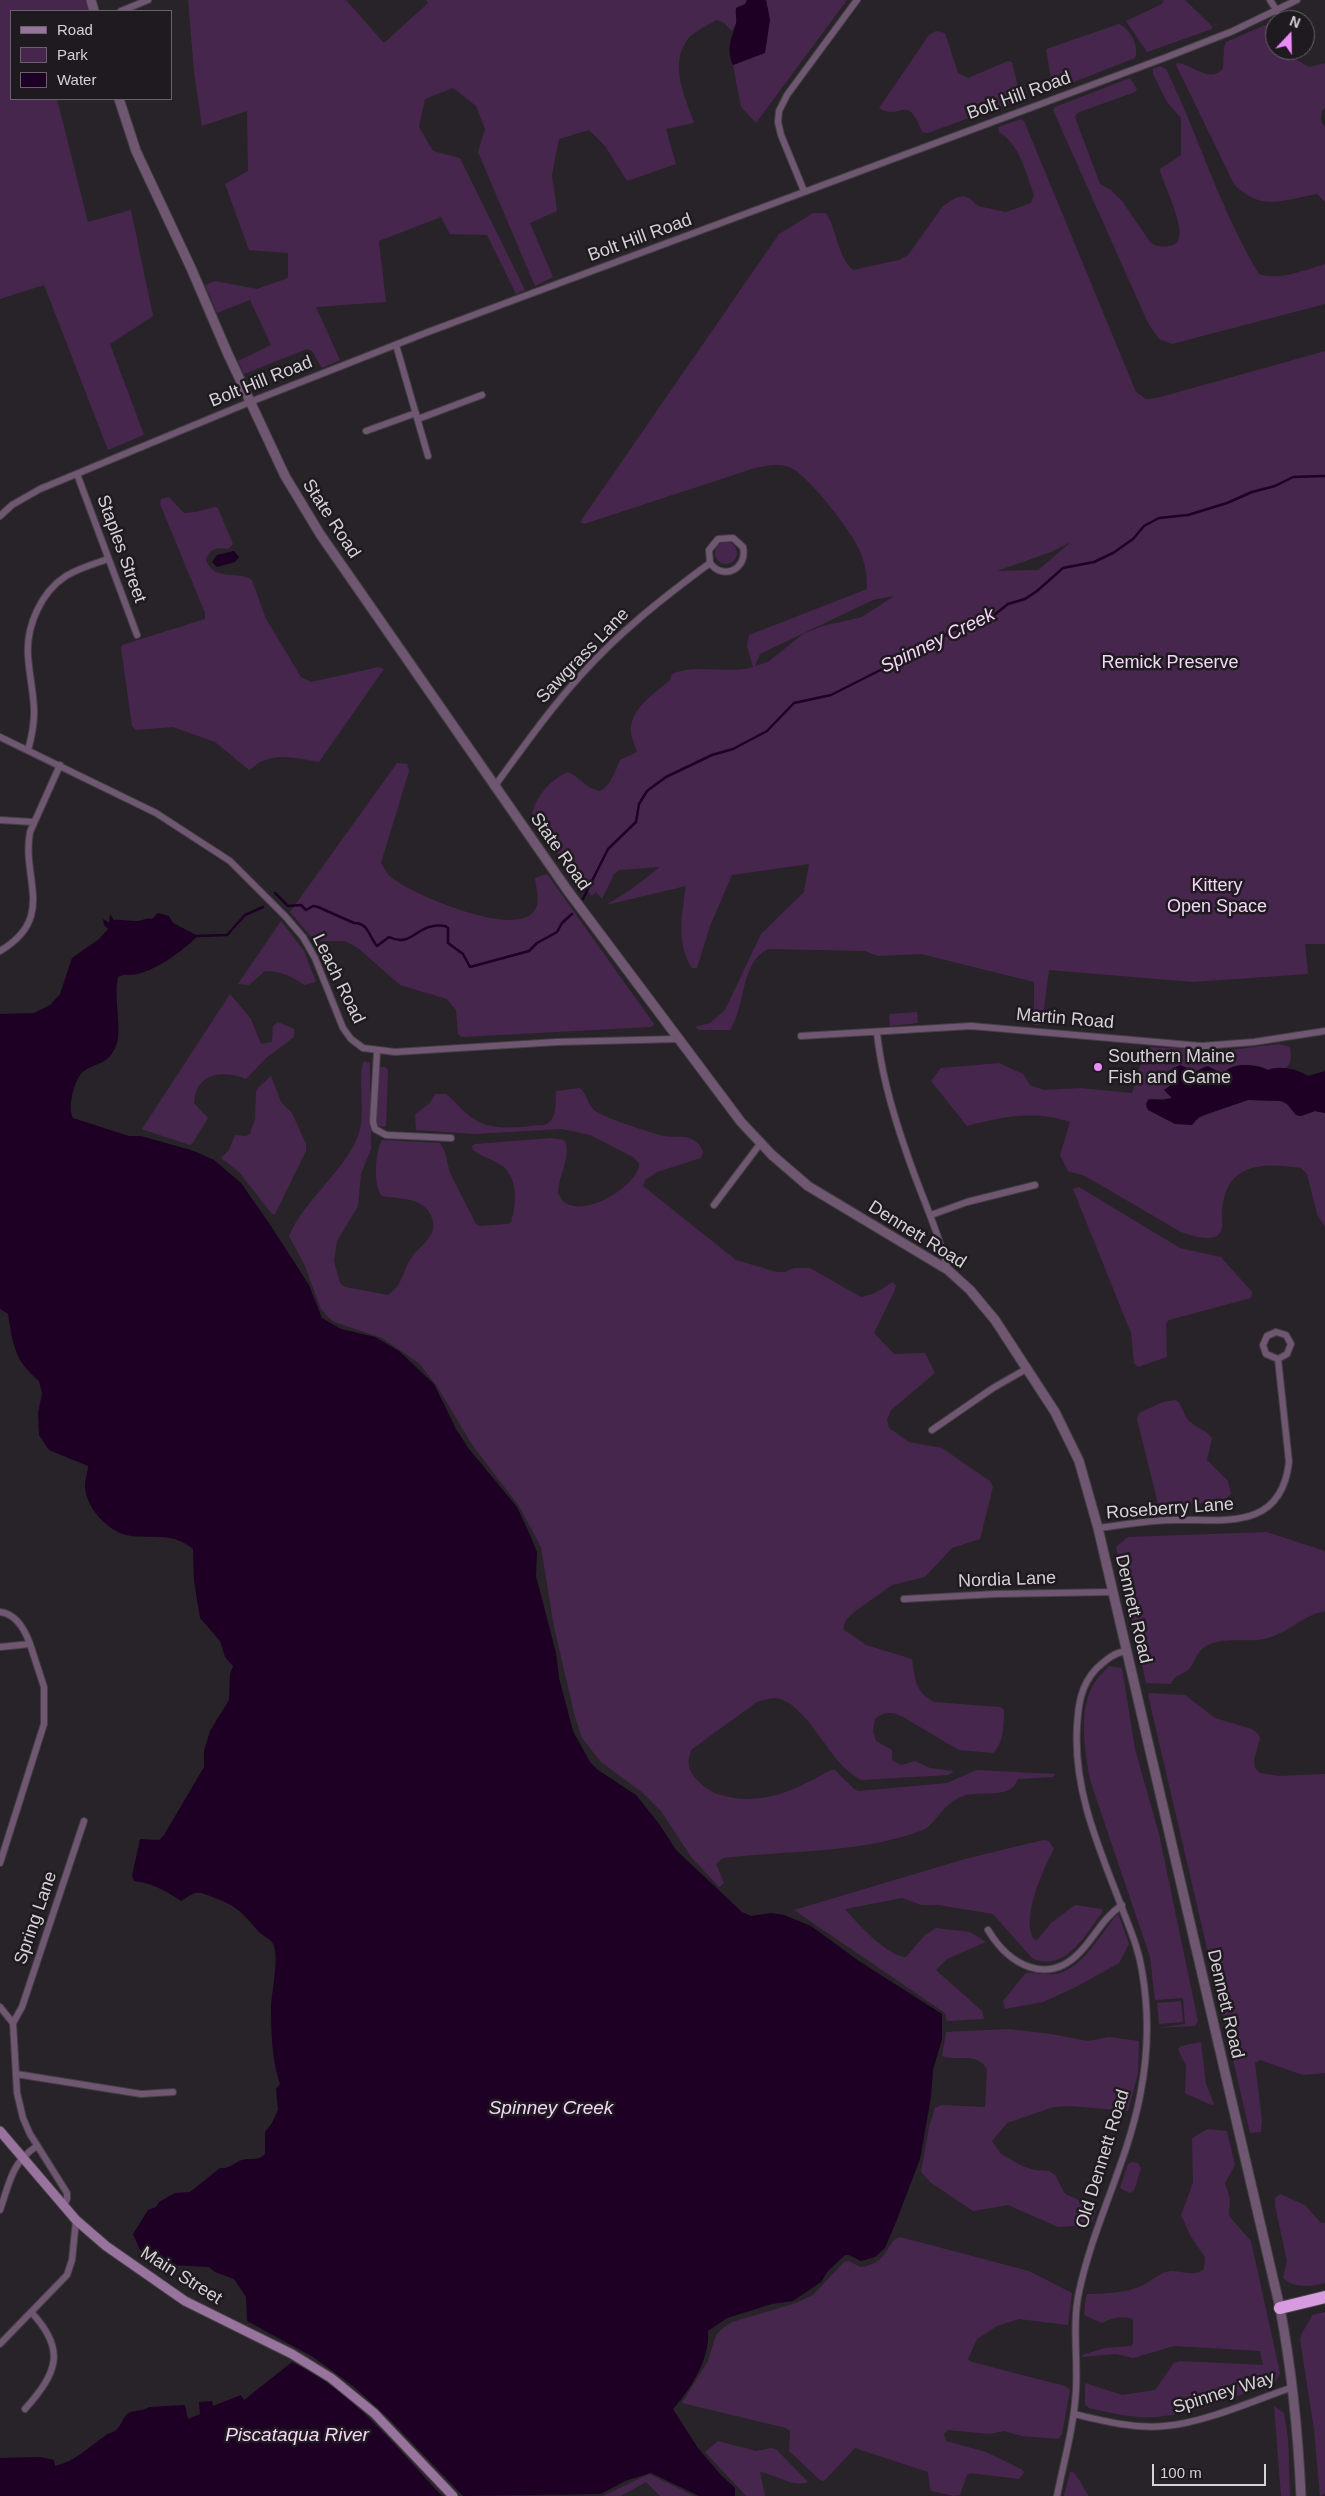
<!DOCTYPE html>
<style>
body{margin:0}
#map{position:relative;width:1325px;height:2496px;overflow:hidden;background:#282329;font-family:Helvetica,sans-serif}
canvas{display:block}
.legend{position:absolute;left:10px;top:10px;width:162px;height:90px;box-sizing:border-box;background:#1f1a1f;border:1px solid #686368;margin:0;padding:6px 9px;list-style:none;font-size:15px;color:#d5d1d5}
.legend li{display:flex;align-items:center;gap:10px;height:25px}
.legend b{width:25px;border:1px solid #686368}
.north{position:absolute;left:1265px;top:10px;width:50px;height:50px;box-sizing:border-box;background:#1f1a1f;border:1px solid #686368;border-radius:50%;rotate:21deg;font-size:14px;font-weight:700;line-height:20px;text-align:center;color:#d5d1d5}
.north::after{content:'';display:block;margin:auto;width:18px;height:22px;background:#ec8cfb;clip-path:polygon(50% 0,100% 100%,50% 72%,0 100%)}
.scale{position:absolute;left:1152px;top:2464px;width:114px;height:22px;box-sizing:border-box;border:2px solid #d5d1d5;border-top:0;padding-left:6px;font-size:15px;line-height:18px;white-space:nowrap;color:#d5d1d5;-webkit-text-stroke:4px #1f1a1f;paint-order:stroke}
</style>
<div id="map">
<canvas width="1325" height="2496"></canvas>
<ul class="legend">
<li><b style="height:6px;background:#98739e"></b>Road</li>
<li><b style="height:14px;background:#47264d"></b>Park</li>
<li><b style="height:14px;background:#1d0023"></b>Water</li>
</ul>
<div class="north">N</div>
<div class="scale">100 m</div>
</div>
<script>
const ctx = document.querySelector('canvas').getContext('2d');
ctx.lineJoin = 'round';
function paint(path, color) {
  ctx.fillStyle = color;
  ctx.fill(path, 'evenodd');
}
function strokePath(path, color, width, dash) {
  ctx.strokeStyle = color;
  ctx.lineWidth = width;
  ctx.lineCap = dash ? 'butt' : 'round';
  ctx.setLineDash(dash || []);
  ctx.stroke(path);
}
function drawText(font, color, halo, rows, align = 'center') {
  ctx.font = font + ' Helvetica,sans-serif';
  ctx.lineWidth = 5;
  ctx.setLineDash([]);
  ctx.textBaseline = 'middle';
  ctx.strokeStyle = halo;
  ctx.fillStyle = color;
  for (const [text, x, y, turn = 0] of rows) {
    ctx.save();
    ctx.translate(x, y);
    ctx.rotate((+turn || 0) * Math.PI / 180);
    ctx.textAlign = isNaN(turn) ? turn : align;
    if (halo) ctx.strokeText(text, 0, 0);
    ctx.fillText(text, 0, 0);
    ctx.restore();
  }
}
const green = new Path2D(`
 M0,0H86L89,11H11V99H57L88,222L131,210L153,316L110,344L144,435L108,450L44,285L0,299Z
 M188,0H346L384,43L428,3L426,0H747L732,31L723,22L717,20C708,25 693,32 687,40C669,66 685,96 694,123L666,129L676,164L627,181L605,146L589,130L559,139L552,175L557,211L530,223L553,277L535,286L478,152L485,129L476,106L453,88L425,99L419,127L433,151L460,158L525,290L516,294L487,235L450,234L441,217L379,241L386,302L316,307L340,360L322,368L312,351L307,349L244,374L238,361L271,345L250,300L217,313L205,285L215,281L257,289L288,278V253L249,250L225,184L248,171L247,111L202,126L194,72Z
 M766,0H847L756,123L741,107L733,65L754,57L769,16Z
 M1163,0H1185L1212,26V29L1147,52L1126,21L1162,4Z
 M1272,22H1275V50H1290L1295,59L1309,67L1325,63V108L1322,111L1321,120L1325,128V202L1317,194C1284,200 1260,212 1234,184L1176,65L1177,63C1193,64 1208,84 1223,69L1224,48L1226,42Z
 M1119,24C1130,29 1140,47 1135,58L1056,89L1052,85L1046,49Z
 M936,31L945,33L958,73L968,78L1008,61L1012,62L1020,96L1018,100L928,133L922,132C907,91 900,122 879,108L929,35Z
 M1160,66L1166,69C1199,136 1220,210 1259,274C1278,281 1306,270 1325,264V304L1172,344L1159,339L1148,323L1053,110L1055,107L1130,78L1137,89L1135,92L1077,113L1075,117L1100,184L1111,190L1122,201L1150,242C1157,247 1161,247 1169,246C1197,244 1161,183 1160,169L1181,155V118L1167,102L1153,74V69Z
 M1021,119L1024,121L1136,392L1146,399L1157,398L1325,351V944H1305L1308,974L1193,982L1049,970L1042,1025H1034V982L921,954L878,956L865,951L768,949C740,962 746,1006 730,1030H699L695,1027L710,1023L725,1010L761,934L804,892L809,864L732,875L710,926L697,968H692C676,945 682,911 686,886L606,905L629,891L660,867L619,870L614,874L602,899L596,892L592,896L572,875L532,814C536,796 551,779 568,772C581,778 586,789 600,791C611,785 615,772 620,760L637,752C635,746 632,739 631,733C629,709 654,694 670,680L672,674C698,663 726,675 753,667L747,646L749,635L867,589C867,576 865,563 860,551C853,533 807,473 789,467C778,463 766,466 755,468L584,524L580,522L779,234L813,213H826C837,230 838,258 853,270L899,260L908,255L943,206L955,198L964,196L969,198L978,206L1006,212L1031,203L1034,195C1026,173 1020,145 999,132L998,127ZM1071,542L1038,570L997,571L1051,552ZM894,596L862,617L823,626L803,634L768,662L755,666L760,654L873,600Z
 M169,497L184,513L196,512L215,507L218,508L233,544L228,549C217,547 210,549 206,559C212,582 237,570 252,580L266,619L301,677L311,682L379,667L384,669L319,762C300,759 280,753 262,761C257,763 254,768 249,770L215,742L173,727L136,730L132,726L121,648L122,645L205,619V613L160,504L161,499Z
 M715 553a11 11 0 1 1 22 0a11 11 0 1 1-22 0Z
 M397,763L407,764L409,771L381,863C384,868 387,874 392,878C412,894 521,942 536,908C540,901 536,887 535,878L547,874L654,1024L651,1027L462,1037L458,1034L456,1010L447,999L400,985L358,948L345,941H320L313,939L290,912Z
 M281,921L304,951L316,982L304,985C292,976 280,971 265,971L249,985L238,984Z
 M230,994L251,1019L261,1044L272,1042L273,1026L278,1022L294,1029V1037L265,1059L246,1079C223,1070 196,1072 194,1103L208,1118L192,1144L190,1145L144,1130L142,1129Z
 M917,1012L918,1023L890,1026L889,1014Z
 M1279,1044L1290,1047C1291,1057 1293,1064 1283,1070L1280,1068L1268,1070L1260,1066L1240,1065L1229,1069L1222,1074L1205,1066L1193,1073L1177,1066L1163,1074L1161,1081L1171,1085L1164,1090L1172,1098L1147,1100L1146,1107L1175,1124L1194,1121L1211,1112L1248,1100L1280,1101L1287,1104L1296,1115L1301,1116L1315,1111L1325,1113V1227L1317,1214L1307,1174L1301,1168C1261,1162 1225,1163 1222,1212C1221,1219 1225,1229 1218,1235C1208,1242 1191,1235 1181,1232L1085,1176L1068,1171L1060,1155L1070,1122C1034,1110 1002,1117 967,1126L931,1081L941,1068L999,1063L1023,1074L1030,1085L1044,1090L1080,1088L1132,1093L1146,1047L1223,1051Z
 M365,1061L370,1063L371,1149L361,1174L358,1206L337,1241L334,1261L340,1283L345,1287L388,1295C404,1284 402,1271 412,1257C417,1249 426,1244 430,1236C434,1231 434,1224 432,1218C425,1197 400,1199 382,1196C373,1186 375,1151 382,1140L440,1143L445,1152L450,1173L476,1224L480,1226L508,1224L511,1222C517,1204 518,1176 501,1165C492,1159 482,1157 473,1150L472,1146L475,1144L551,1138L564,1140C573,1153 558,1177 558,1193C571,1228 641,1186 639,1163L633,1157L590,1135L562,1129L474,1134L416,1130L415,1114L429,1104L435,1094H446C455,1101 462,1111 472,1118C493,1133 521,1126 545,1125C558,1119 555,1103 556,1091L580,1088C587,1094 587,1103 594,1110C604,1118 646,1131 660,1135C677,1140 693,1130 703,1151L701,1158L657,1172L645,1180L643,1186L736,1260L777,1272H785L794,1268H810L861,1297L873,1294L893,1282L896,1286L894,1292L874,1333L894,1354L925,1353L935,1373L891,1410L887,1420L889,1428L909,1442L942,1448L990,1481L993,1487L980,1539L952,1548L925,1577L892,1585L854,1612L846,1620L843,1629L866,1645L912,1659C915,1679 915,1692 934,1702L1000,1707L1004,1710C1004,1724 1004,1743 993,1753L959,1750L903,1717C893,1712 884,1711 875,1719L873,1731L876,1741L892,1750V1761L902,1765L915,1761L930,1768L954,1771L948,1775L862,1780C831,1768 812,1709 780,1699C773,1696 764,1700 757,1702L692,1749C686,1762 688,1770 697,1780C708,1792 718,1795 734,1798C771,1803 800,1787 831,1770H835L854,1789L859,1791L947,1783L976,1770L1056,1774L1053,1777L1018,1779C1016,1782 1015,1786 1012,1788C1000,1797 977,1791 963,1796C944,1802 934,1826 923,1830C860,1854 789,1850 723,1858L716,1864L724,1883L719,1887L692,1858L661,1811L643,1793L601,1762L582,1738L575,1717L554,1627L541,1547L519,1506L473,1446L438,1388L420,1364L382,1338L334,1322L327,1316L321,1309L305,1266L289,1236C304,1201 339,1176 356,1141C368,1116 357,1089 363,1062Z
 M378,1067H385L388,1070L386,1126L384,1127L378,1126L376,1121Z
 M271,1076L281,1102L292,1113L306,1144V1151L275,1214H272L239,1172L221,1158L229,1150L235,1135L246,1136L250,1134L255,1119L256,1092L258,1088Z
 M1079,1187L1180,1248L1221,1257L1252,1292L1251,1298L1169,1320L1166,1324L1167,1357L1138,1367L1134,1363L1131,1333L1073,1189Z
 M1176,1400C1183,1405 1183,1415 1189,1421C1196,1428 1205,1429 1212,1438L1207,1460L1228,1481L1231,1494C1220,1507 1175,1503 1158,1504L1137,1419L1139,1413L1163,1402Z
 M1267,1532L1325,1551V1611C1304,1615 1290,1631 1271,1637C1250,1645 1222,1634 1203,1648C1196,1654 1194,1664 1188,1670C1181,1675 1174,1675 1171,1684L1146,1683L1116,1547L1128,1537Z
 M1109,1666L1122,1668L1135,1749L1159,1834L1198,2021L1195,2026L1157,2028L1185,2024L1183,1998L1155,2000L1150,1957L1091,1783C1085,1754 1078,1714 1092,1687C1096,1679 1103,1672 1109,1666Z
 M1150,1693L1185,1695L1215,1718L1252,1729L1258,1734L1260,1738L1254,1760L1255,1768L1260,1773L1279,1776L1325,1774V2073L1303,2075L1260,2060L1255,2063L1262,2120L1261,2132L1250,2133L1148,1695Z
 M1043,1840L1049,1841L1054,1849C1044,1867 1019,1922 1035,1940L1038,1939L1051,1923L1075,1905L1102,1909L1103,1911C1086,1934 1065,1974 1032,1958L993,1914L938,1905H922L902,1898L845,1909C856,1922 888,1957 906,1957L925,1935L936,1928L970,1932L986,1942L947,1959L936,1970L982,2011L984,2019L947,2021L945,2013L794,1910L965,1859Z
 M1118,1913L1129,1944L1119,1963L1076,1987L1043,2002L1005,2009L1003,2001L1025,1974C1033,1971 1049,1977 1060,1973C1085,1965 1102,1932 1118,1913Z
 M1181,2001L1183,2022L1159,2024L1157,2003Z
 M1009,2029L1051,2034L1088,2041L1109,2037L1139,2041L1138,2073L1128,2111L1070,2106L1054,2107L1007,2123L992,2141L1001,2154L1022,2166L1035,2170L1049,2171L1055,2175L1065,2194L1095,2207L1096,2209L1092,2223L1089,2225L1058,2227L1008,2205L973,2211L930,2182L921,2172L929,2127L935,2108L942,2105L985,2107L987,2069C976,2051 958,2062 942,2056L946,2032Z
 M1201,2042L1206,2084L1214,2104L1211,2105L1185,2093L1186,2066L1178,2049L1181,2046Z
 M1208,2129L1227,2131L1235,2165L1225,2183L1230,2199L1229,2216L1251,2241L1280,2373L1275,2383C1237,2395 1197,2413 1157,2417C1134,2419 1111,2413 1089,2408L1085,2405V2383L1122,2395L1155,2390L1174,2363L1180,2361L1263,2365L1260,2351L1174,2346L1133,2358L1116,2354L1082,2357V2355L1105,2348L1131,2346L1133,2343V2319C1123,2315 1111,2318 1102,2323L1084,2315L1086,2296L1088,2294C1105,2294 1123,2293 1139,2287C1150,2283 1158,2273 1170,2271C1182,2270 1194,2278 1204,2269L1205,2257L1191,2237L1181,2215L1193,2183L1192,2138Z
 M1132,2162L1138,2163L1141,2168L1134,2191L1130,2193L1120,2188L1128,2164Z
 M1280,2194L1305,2205L1320,2222L1325,2223V2283C1312,2287 1292,2288 1283,2278L1287,2261L1275,2206V2198Z
 M900,2237L1029,2271L1072,2293L1068,2325L1019,2319L997,2326L977,2339L968,2359L972,2362L1065,2386L1070,2390L1062,2434L1058,2439L1021,2436L1004,2431L990,2434L948,2430L944,2434L946,2441L986,2452L1021,2469L1024,2472L1019,2479L970,2473L967,2475L960,2495L954,2496L932,2491L930,2488L928,2472L855,2448L824,2481L820,2480L789,2451L790,2431L786,2428L682,2403L708,2361L716,2335L722,2329L732,2322L796,2303L813,2295L844,2262L849,2261L860,2267C890,2264 885,2242 900,2237Z
 M1325,2312V2493L1320,2496L1314,2430L1300,2339C1302,2330 1309,2324 1312,2315Z
 M1274,2406L1284,2413L1288,2438L1290,2496H1281Z
 M718,2441L756,2451L771,2448L776,2449L808,2482C792,2488 775,2474 760,2472L765,2496H746L705,2452Z
 M1070,2472H1073C1080,2479 1083,2488 1089,2496H1064Z
 M649,2474L694,2496H660L646,2482L621,2496H603Z`);
const water = new Path2D(`
 M747,0H766L770,20L765,53L733,65C726,49 731,39 736,24C737,19 735,13 736,8L745,4Z
 M234,551L239,557L235,562L217,567L212,562L217,555Z
 M158,913L169,916L173,923L198,936C182,951 159,969 137,974C129,976 125,973 118,977C113,998 123,1030 116,1046C108,1065 97,1062 84,1071C74,1079 67,1107 73,1118L129,1136H141L194,1151L214,1160L241,1183L271,1226L309,1285L322,1318L341,1329L375,1337L399,1351L434,1384L456,1429L469,1449L517,1507L527,1528L537,1552L536,1576L556,1653L559,1678L573,1731L590,1762L598,1770L636,1795L660,1825L676,1850L742,1912L751,1916L771,1913L784,1915L811,1926L859,1961L942,2014V2039L933,2070L931,2097L920,2159L896,2222L885,2248L875,2257L861,2261L849,2255H845L828,2271L821,2282L793,2301L772,2304L727,2318L708,2331C710,2359 691,2389 673,2409L698,2448L721,2475L735,2488V2496H699L651,2473L625,2481L601,2494L463,2496L388,2418L353,2386L313,2357L247,2321L246,2297L234,2279L215,2272L209,2267L168,2265L157,2257H148L140,2250L133,2234L148,2210L156,2207L159,2202L175,2193L190,2192L220,2168C228,2170 235,2162 242,2160C251,2157 257,2162 265,2154V2132L272,2123L278,2110L276,2089L280,2084C272,2061 271,2033 271,2009C271,1993 280,1958 273,1944C271,1939 263,1936 259,1932C242,1913 239,1907 215,1898C197,1891 198,1890 181,1901C166,1891 152,1883 134,1881L132,1876L140,1839L159,1840L164,1835L204,1767V1751L210,1731L229,1700L230,1674L233,1666L225,1657L220,1641L200,1618L194,1581L193,1549C172,1532 156,1539 131,1536C109,1533 85,1508 85,1485C85,1478 88,1472 88,1466L49,1450L39,1435L38,1413L42,1393L39,1381C14,1360 13,1345 8,1314L0,1309V1014L34,1013L50,1005L60,994L72,958L99,939L108,929L104,925L103,919L109,923L110,914L114,920C122,919 128,921 136,921C143,921 146,917 152,919Z
 M1180,1065L1190,1069L1193,1073L1208,1066L1222,1074C1225,1073 1226,1071 1228,1069C1238,1062 1259,1065 1268,1070C1279,1065 1297,1069 1308,1076L1325,1071V1113L1315,1111L1301,1116L1296,1115L1287,1104L1281,1101L1248,1100L1199,1117L1192,1125L1175,1124L1148,1110L1146,1104L1149,1099L1163,1100L1172,1098L1164,1090L1171,1085L1161,1081L1163,1074Z
 M292,2362C353,2391 397,2448 442,2496H0V2458L40,2457L54,2460L55,2466C74,2462 89,2447 105,2436C108,2433 113,2433 116,2430C121,2426 122,2419 127,2414C134,2409 143,2412 149,2407L185,2405L188,2419L200,2414L199,2402L212,2401L213,2406L241,2395L244,2400Z`);
const stream = new Path2D(`
 M275,893L288,906L301,905L306,910L313,906L318,907L354,923C369,923 369,937 377,946L389,937C413,949 417,921 445,926L448,928V943L463,954L470,967L529,951L537,943L557,932L562,923L572,914
 M583,899L608,849L636,822L639,804L647,791L666,777L712,755L733,749L767,731L794,703L831,695L930,645L953,630L989,619L1008,604L1025,599L1037,591L1063,568L1094,562L1113,553L1133,539L1144,526L1159,518L1188,515L1227,503L1252,492L1275,486L1293,477L1325,476
 M196,936L227,935L245,915L263,907`);
const minor = new Path2D(`
 M1270,0L1277,11
 M121,11L148,0
 M804,191L781,135L778,122L779,111L787,95L857,0
 M396,345L428,456
 M418,419L482,395
 M366,431L416,413
 M77,474L137,635
 M0,516L12,505L40,489L250,402L428,332L1167,57L1233,31L1297,0
 M0,737L156,813L230,861L285,916L303,937L315,958L343,1028L351,1039L363,1048L395,1052L557,1042L677,1039
 M28,750C40,708 31,695 28,656C26,626 41,592 66,576C79,568 94,564 108,559
 M494,787C522,749 549,710 581,675C619,632 664,597 710,563C723,581 748,569 743,547L733,538L718,539L709,550L710,563
 M0,820L33,822
 M0,951C57,917 21,879 30,832L60,765
 M877,1033C881,1072 893,1114 906,1151C919,1191 938,1229 948,1270
 M801,1036L971,1026L1202,1046L1254,1042L1325,1031
 M377,1052L373,1122L375,1129L386,1135L451,1138
 M714,1205L760,1144
 M931,1215L967,1202L1035,1185
 M932,1430L993,1388L1028,1368
 M1098,1528C1123,1525 1149,1520 1175,1520C1225,1519 1281,1531 1289,1462L1278,1359L1287,1354L1291,1344L1286,1335L1276,1332L1267,1336L1263,1345L1266,1354L1278,1359
 M904,1599L995,1594L1112,1592
 M0,1612C17,1614 25,1630 30,1644L0,1647
 M0,1863L44,1724V1687L30,1644
 M988,1930C1009,1965 1048,1987 1081,1951C1095,1936 1104,1917 1122,1905
 M0,2007L13,2023L17,2093L23,2118L30,2134L67,2193V2199L64,2206
 M13,2023L22,2007L84,1821
 M16,2074L141,2094L173,2092
 M0,2210C10,2182 11,2163 37,2146
 M0,2344L67,2275L72,2260L76,2220
 M25,2409C57,2373 67,2350 31,2312
 M1074,2414C1103,2421 1134,2429 1165,2426C1204,2423 1255,2400 1293,2387
 M1057,2496C1064,2461 1074,2426 1076,2390C1078,2358 1072,2324 1079,2292C1093,2225 1127,2163 1140,2096C1148,2056 1149,2011 1142,1971C1139,1951 1132,1934 1125,1916C1102,1854 1073,1794 1077,1727C1078,1705 1081,1685 1096,1669C1106,1660 1113,1653 1126,1651`);
const tertiary = new Path2D(`
 M91,0L94,11
 M119,99L136,151L191,268L227,352L285,476L320,534L568,891L741,1122L772,1155L808,1186L948,1270L970,1290L995,1320L1055,1412L1079,1461L1098,1528L1280,2308C1292,2371 1298,2432 1301,2496`);
const secondary = new Path2D(`
 M0,2131L76,2220L106,2246L185,2301L292,2354L331,2378L374,2413L453,2496`);
const motorway = new Path2D(`
 M1280,2308L1325,2297`);
const markers = [
 [1098,1067,5,"#ec8cfb"]
];
const streetNames = [
 ["Bolt Hill Road",1019,96,-20],
 ["Bolt Hill Road",640,238,-20],
 ["Bolt Hill Road",261,382,-22],
 ["State Road",331,519,57],
 ["Staples Street",121,549,70],
 ["Sawgrass Lane",583,656,-46],
 ["State Road",560,852,55],
 ["Leach Road",338,979,64],
 ["Martin Road",1065,1019,5],
 ["Dennett Road",917,1235,32],
 ["Roseberry Lane",1170,1509,-4],
 ["Nordia Lane",1007,1580,-2],
 ["Dennett Road",1133,1609,77],
 ["Spring Lane",36,1918,-71],
 ["Dennett Road",1225,2004,77],
 ["Old Dennett Road",1103,2159,-73],
 ["Main Street",181,2276,32],
 ["Spinney Way",1224,2393,-17]
];
const parkNames = [
 ["Remick Preserve",1170,663],
 ["Kittery",1217,886],
 ["Open Space",1217,907]
];
const poiNames = [
 ["Southern Maine",1108,1057],
 ["Fish and Game",1108,1078]
];
const waterNames = [
 ["Spinney Creek",938,641,-26],
 ["Spinney Creek",551,2109],
 ["Piscataqua River",297,2436]
];
paint(green, '#47264d');
paint(water, '#1d0023');
strokePath(stream, '#1d0023', 2.5);
strokePath(minor, '#443f45', 8);
strokePath(tertiary, '#443f45', 11);
strokePath(secondary, '#443f45', 11);
strokePath(motorway, '#443f45', 14);
strokePath(minor, '#6f5772', 6);
strokePath(tertiary, '#6f5772', 9);
strokePath(secondary, '#98739e', 9);
strokePath(motorway, '#d69cdf', 12);
for (const [x, y, r, color] of markers) {
  const dot = new Path2D();
  dot.arc(x, y, r, 0, 2 * Math.PI);
  ctx.fillStyle = color;
  ctx.fill(dot);
  strokePath(dot, '#1f1a1f', 2);
}
drawText('18px', '#d5d1d5', '#1f1a1f', streetNames);
drawText('18px', '#f3d5f8', '#1f1a1f', parkNames);
drawText('18px', '#d5d1d5', '#1f1a1f', poiNames, 'left');
drawText('italic 19px', '#f5d6f9', '#1f1a1f', waterNames);
</script>
